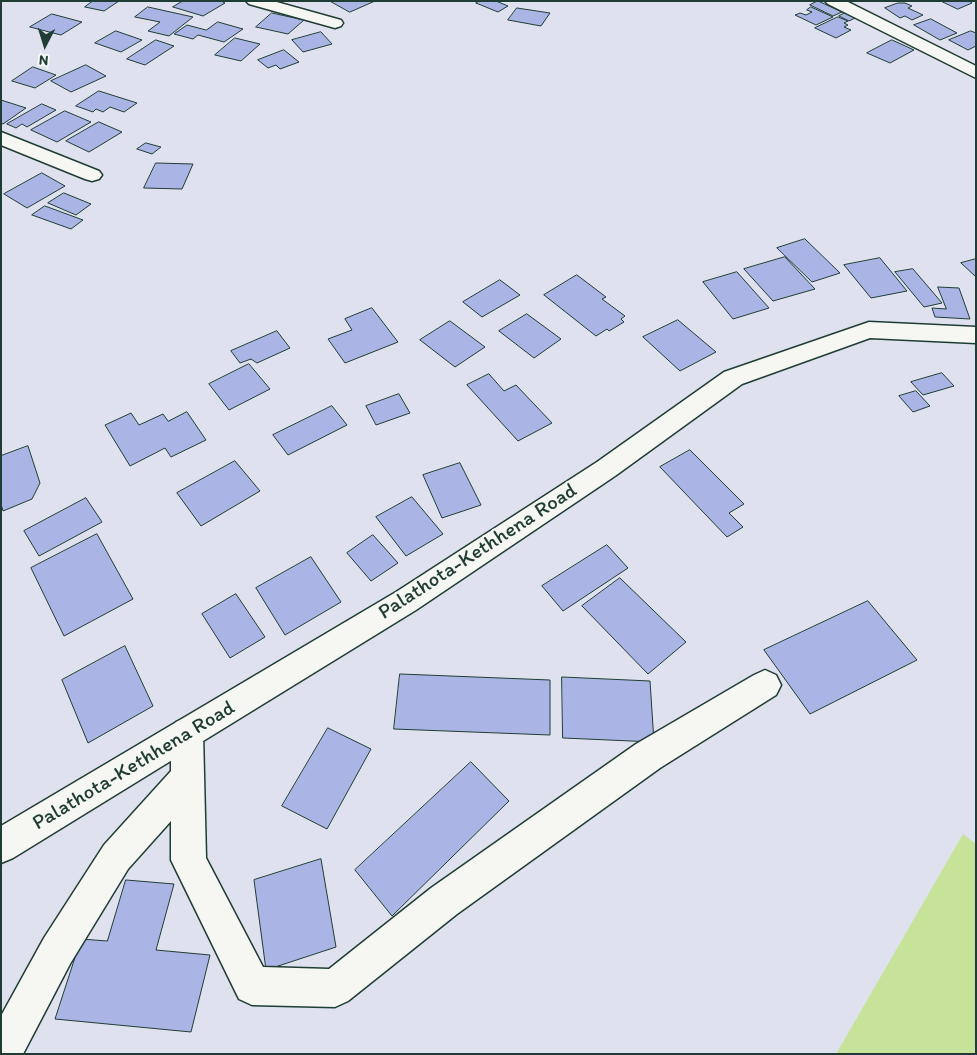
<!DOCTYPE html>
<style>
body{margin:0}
#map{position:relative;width:977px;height:1055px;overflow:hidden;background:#dfe2ee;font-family:Itim,sans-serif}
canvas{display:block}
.frame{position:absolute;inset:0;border:2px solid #1f3d34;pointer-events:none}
.north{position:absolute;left:20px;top:20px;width:50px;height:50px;-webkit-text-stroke:4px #f6f6f2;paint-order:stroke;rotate:185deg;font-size:14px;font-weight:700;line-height:20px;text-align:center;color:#1f3d34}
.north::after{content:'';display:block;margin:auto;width:18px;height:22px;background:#1f3d34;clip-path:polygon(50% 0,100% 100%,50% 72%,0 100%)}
</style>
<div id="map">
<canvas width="977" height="1055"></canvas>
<div class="frame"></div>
<div class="north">N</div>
</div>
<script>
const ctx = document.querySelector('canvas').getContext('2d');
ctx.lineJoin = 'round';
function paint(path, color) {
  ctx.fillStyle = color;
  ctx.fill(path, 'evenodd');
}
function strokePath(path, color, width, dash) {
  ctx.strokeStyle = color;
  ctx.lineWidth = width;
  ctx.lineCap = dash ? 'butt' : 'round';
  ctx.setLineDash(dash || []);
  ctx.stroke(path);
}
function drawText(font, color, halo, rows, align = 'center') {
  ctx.font = font + ' Itim,sans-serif';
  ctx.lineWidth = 4.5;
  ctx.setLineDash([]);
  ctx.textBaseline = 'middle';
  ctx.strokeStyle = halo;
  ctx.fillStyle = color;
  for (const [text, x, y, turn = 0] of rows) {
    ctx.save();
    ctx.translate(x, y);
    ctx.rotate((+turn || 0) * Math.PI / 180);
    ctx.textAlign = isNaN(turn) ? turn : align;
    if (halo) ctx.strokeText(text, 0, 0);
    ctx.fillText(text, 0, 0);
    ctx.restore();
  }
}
const green = new Path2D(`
 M963,834L976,844V1054H836Z`);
const building = new Path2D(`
 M93,1H119L104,11L85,7Z
 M183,1H221L225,3L203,16L173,7Z
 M330,1H375L350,12Z
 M480,1H496L508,6L498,12L476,3Z
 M818,1L842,12L833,16L810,5Z
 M941,1H969L972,3L958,9Z
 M898,3H905L912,6L908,8L923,15L912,20L905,16L900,18L885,8Z
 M148,7L193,17L169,36L148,31L160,22L135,17Z
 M811,7L833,17L816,25L795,15L800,13L806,15L812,12L807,10Z
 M517,8L550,13L541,26L508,20Z
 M849,11L859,16L849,21L839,16Z
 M272,13L304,20L288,34L256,27Z
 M52,14L82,22L61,35L30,27Z
 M838,17L848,21L844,23L848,25L844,27L851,30L836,38L815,28Z
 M931,19L957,33L940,40L914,25Z
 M218,22L243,29L224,42L198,35L193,39L174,34L187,25L206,30Z
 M116,31L142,40L121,52L95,43Z
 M971,31L976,33V46L968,50L949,40Z
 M321,32L332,44L303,52L292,40Z
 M235,38L260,44L241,61L215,55Z
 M156,40L174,46L145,65L127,59Z
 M892,40L914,50L890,63L867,53Z
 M284,50L299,62L280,69L276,65L268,68L258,60Z
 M86,65L106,76L71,92L51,81Z
 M33,67L56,75L35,88L12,81Z
 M99,91L137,103L124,112L110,107L103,112L96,109L93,112L76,106Z
 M1,100L26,108L3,124L1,123Z
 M42,104L56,110L27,127L22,124L16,128L7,124Z
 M65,111L91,122L57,142L31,130Z
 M99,122L122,132L89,152L66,141Z
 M146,143L161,147L152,154L137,149Z
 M156,163L193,164L182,189L144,188Z
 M42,173L65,186L27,208L4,194Z
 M64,193L91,204L76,215L48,203Z
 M45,206L83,220L71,229L32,215Z
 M805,239L840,273L812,282L777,248Z
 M785,257L815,289L773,301L744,269Z
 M880,258L907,291L871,298L844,265Z
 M976,259V277L961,263Z
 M913,269L942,303L924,307L895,272Z
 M737,272L769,308L733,319L703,282Z
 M577,275L606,297L602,299L625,316L621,319L624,322L609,331L607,329L596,336L544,295Z
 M500,280L520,295L482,317L463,302Z
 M938,287L959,288L970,319L935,317L932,308L946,309Z
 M372,308L398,342L345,363L328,339L352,330L345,319Z
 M527,314L561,339L534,358L499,331Z
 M678,320L716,352L680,371L643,337Z
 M450,321L485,347L455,367L420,340Z
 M277,331L290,348L257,363L251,359L240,363L231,351Z
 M249,364L270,389L229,410L209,384Z
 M942,373L954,386L923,395L911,382Z
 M489,374L504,391L516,385L552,423L518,441L467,385Z
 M916,391L930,406L913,412L899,396Z
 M399,394L410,413L376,425L366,406Z
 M332,406L347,425L288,455L273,435Z
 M187,412L206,440L171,457L165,448L130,466L105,425L131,413L139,425L163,414L168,421Z
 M28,446L40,483L32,499L3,511L1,504V456Z
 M690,450L744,504L729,513L743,527L727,537L660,467Z
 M235,461L260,491L201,526L177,493Z
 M460,463L481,505L442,518L423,475Z
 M412,497L443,534L406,556L376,517Z
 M86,498L102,522L39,556L24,531Z
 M97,534L133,599L64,636L31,568Z
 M373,535L398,563L371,581L347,553Z
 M607,545L628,568L563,611L542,586Z
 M311,557L341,602L285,635L256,588Z
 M620,578L686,642L648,674L582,606Z
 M236,594L265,637L230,658L202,614Z
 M868,601L917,660L810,714L764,650Z
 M125,646L153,706L88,743L62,680Z
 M400,674L550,680V735L394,729Z
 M562,677L650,681L654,742L563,738Z
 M328,728L371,749L327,829L282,806Z
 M471,762L509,801L392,916L355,870Z
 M321,859L336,947L266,970L254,880Z
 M126,880L174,884L156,950L210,955L191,1032L55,1019L81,939L107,941Z`);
const minor = new Path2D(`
 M246,1H273L341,20L343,23L341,26L335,28L249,4Z
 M825,1H846L976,66V78L828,4Z
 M1,132L99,171L102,175L99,179L92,181L85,179L1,145Z
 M765,670L776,675L781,685L776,695L660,768L457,914L348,1001L335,1007L252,1005L239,999L171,860V821L128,869L70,964L23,1054H1V1016L44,938L104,845L171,771V733L176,722L187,717L198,722L203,733L206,858L263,967L329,969L431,888L636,744L754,675Z`);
const tertiary = new Path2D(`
 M869,322L976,327V343L870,338L742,384L615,476L416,610L13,858L1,863V826L396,592L597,462L724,372Z`);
const streetNames = [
 ["Palathota-Kethhena Road",478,552,-33],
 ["Palathota-Kethhena Road",134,766,-31]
];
paint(green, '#c7e39a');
paint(building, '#aab5e5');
strokePath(building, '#1f3d34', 1);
strokePath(minor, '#1f3d34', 3);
strokePath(tertiary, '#1f3d34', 3);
paint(minor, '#f6f6f2');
paint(tertiary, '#f6f6f2');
drawText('21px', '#1f3d34', '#f6f6f2', streetNames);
</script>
